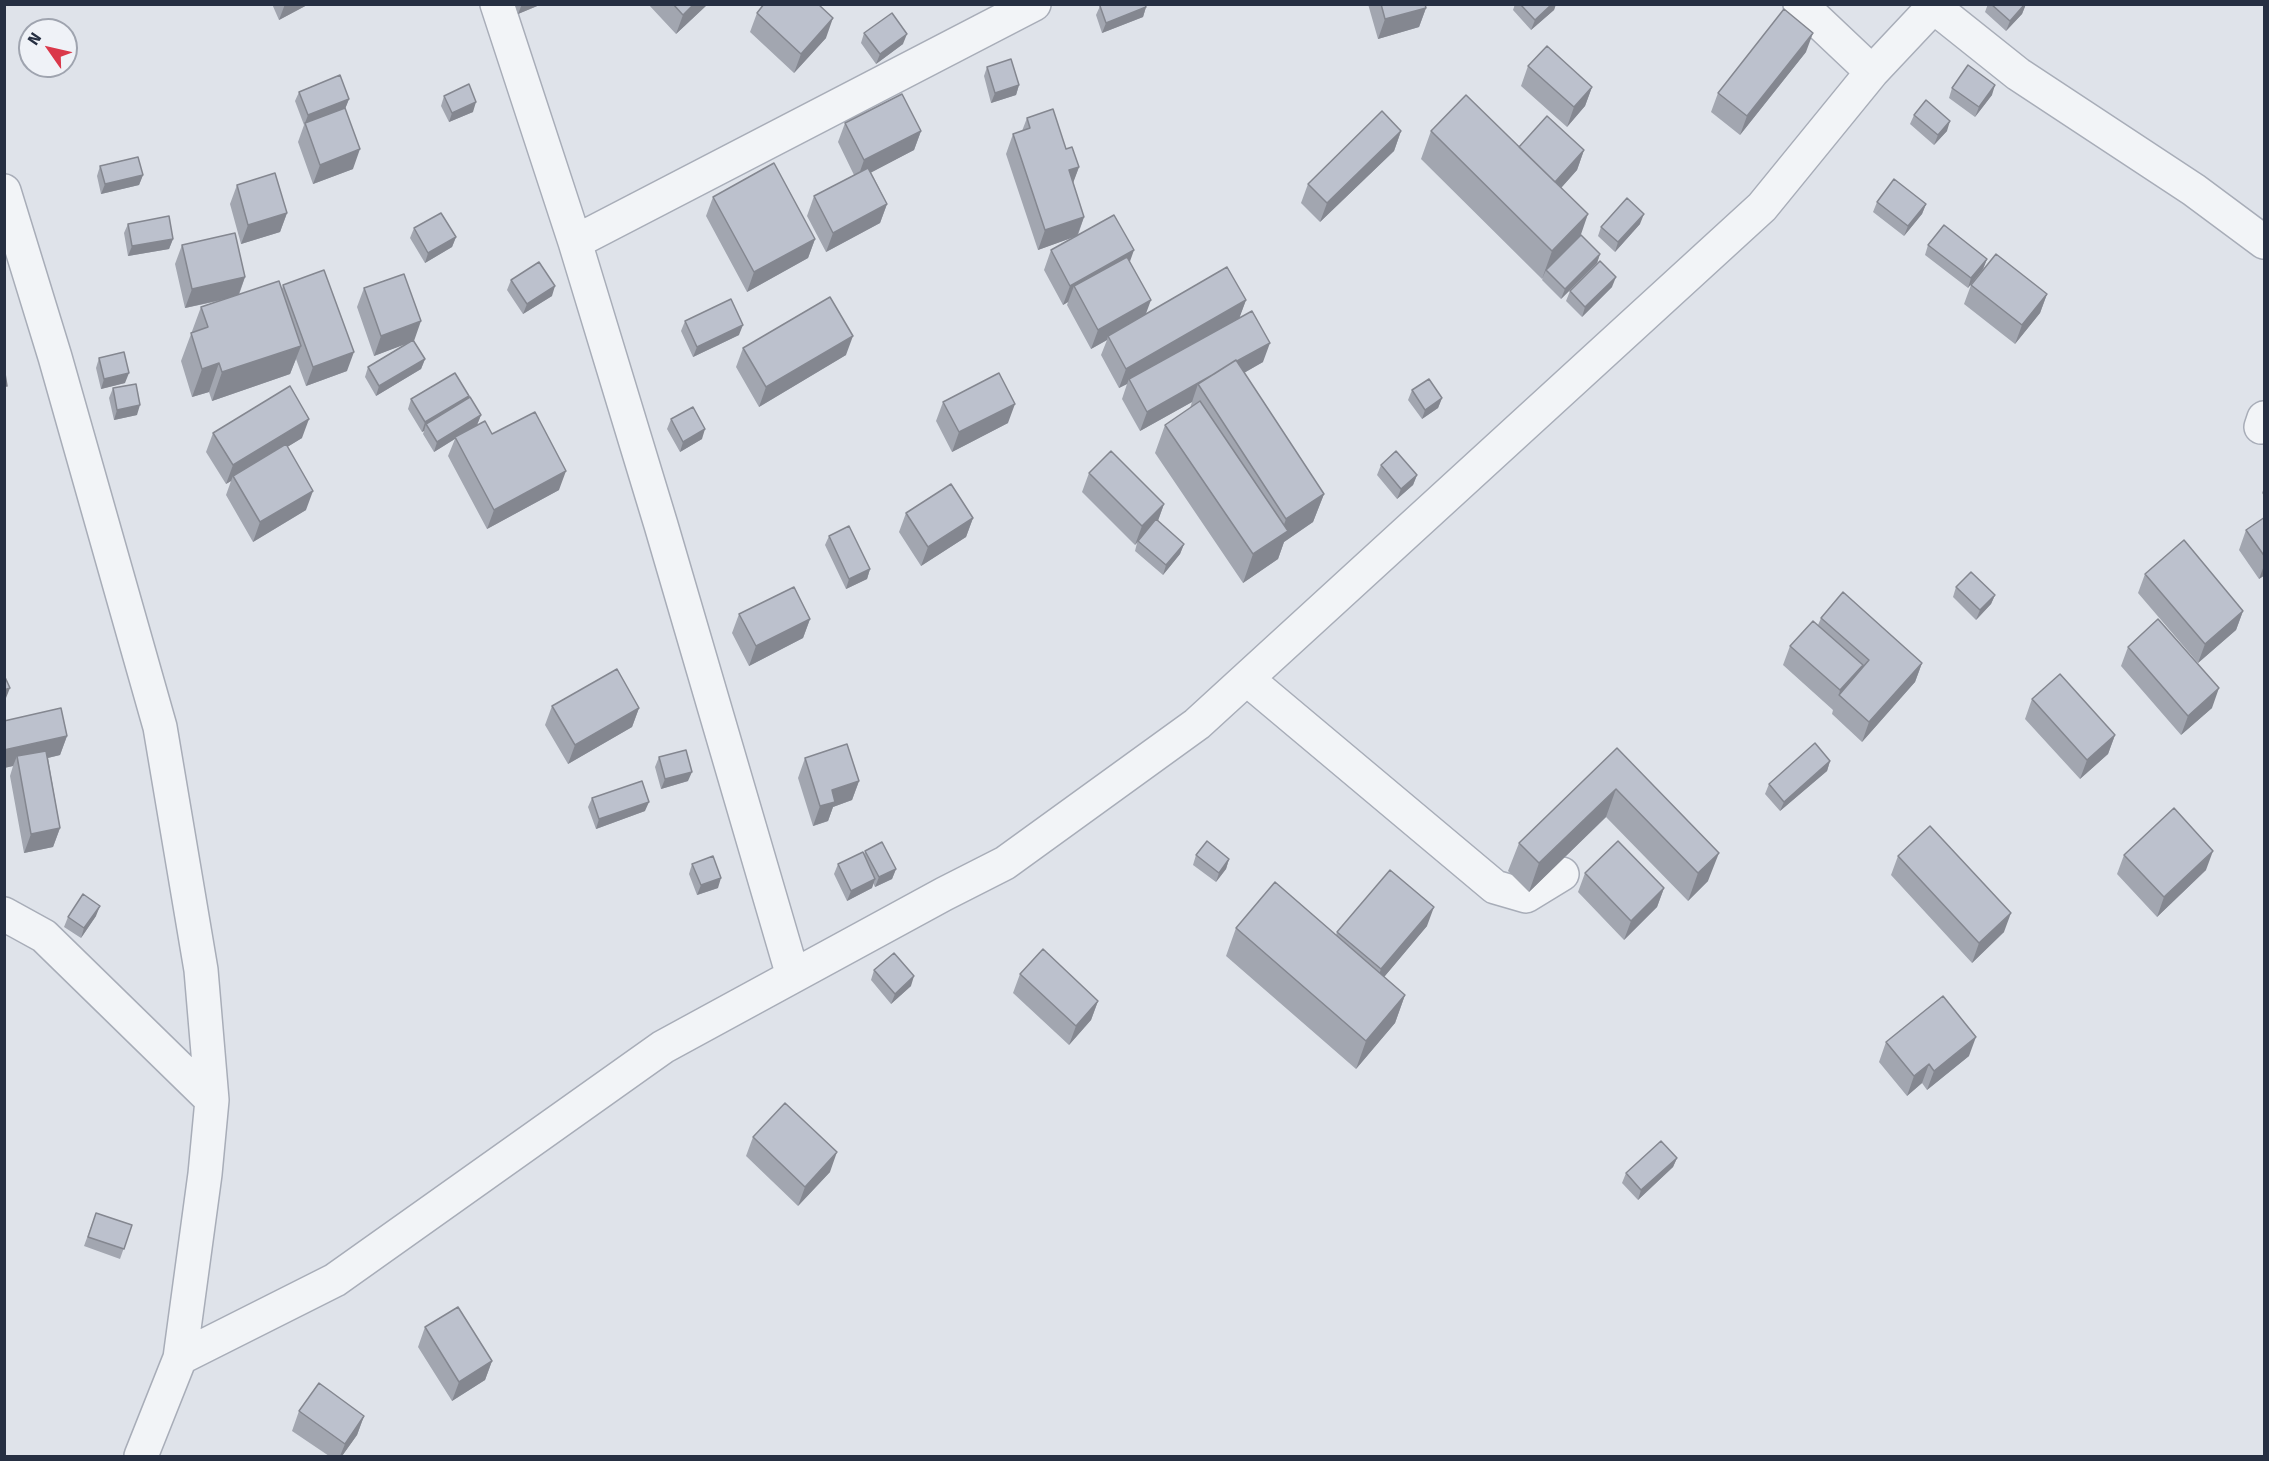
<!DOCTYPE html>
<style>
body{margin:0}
#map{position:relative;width:2269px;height:1461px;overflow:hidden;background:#dfe3ea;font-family:"Fira Sans",sans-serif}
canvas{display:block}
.frame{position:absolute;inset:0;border:6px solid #262f42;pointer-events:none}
.north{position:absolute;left:18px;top:18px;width:60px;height:60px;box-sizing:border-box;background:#eff2f7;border:2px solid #9fa4af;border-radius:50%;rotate:304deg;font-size:16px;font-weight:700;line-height:24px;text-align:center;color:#262f42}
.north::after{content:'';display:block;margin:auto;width:21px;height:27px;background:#da384a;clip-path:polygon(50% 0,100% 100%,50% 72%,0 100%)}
</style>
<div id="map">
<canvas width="2269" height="1461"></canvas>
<div class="frame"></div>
<div class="north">N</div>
</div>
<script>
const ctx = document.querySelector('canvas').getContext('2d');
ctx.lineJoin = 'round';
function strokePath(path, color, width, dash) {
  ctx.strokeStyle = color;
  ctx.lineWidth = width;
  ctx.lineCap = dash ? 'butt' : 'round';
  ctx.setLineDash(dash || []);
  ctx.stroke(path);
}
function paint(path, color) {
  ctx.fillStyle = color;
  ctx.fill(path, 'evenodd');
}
const minor = new Path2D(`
 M497,4L575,242L661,525L793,976
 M1800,4L1872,72
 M1934,7L2018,74L2194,190L2264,242
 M4,191L55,357L160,727L201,970L212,1100L205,1174L180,1358L141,1456
 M575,242L1034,4
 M2261,427L2264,418
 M1247,679L1495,887L1526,896L1562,874
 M4,914L44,936L212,1100
 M180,1358L335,1280L663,1047L944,894L1005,863L1197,724L1762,207L1872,72L1936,4`);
const wall = new Path2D(`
 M272,4H309L279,20Z
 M515,4H542L518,14Z
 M648,4H708L676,34Z
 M764,4H822L820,7L826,38L794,73L750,32L757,13Z
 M1368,4H1425L1426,8L1419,27L1378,39Z
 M1515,4H1556L1554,10L1531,30L1513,10Z
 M1988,4H2026L2022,14L2006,31L1985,12Z
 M1100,6L1146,7L1143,17L1102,33L1096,15Z
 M864,33L903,44L876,64L861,43Z
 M1806,52L1740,135L1711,112L1718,93Z
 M1528,66L1592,87L1585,106L1567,127L1521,86Z
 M987,67L1019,85L1016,95L991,103L984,76Z
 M1952,88L1992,95L1975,117L1949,98Z
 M299,92L349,99L345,109L353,169L313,184L298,142L304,125L295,101Z
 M444,96L473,112L449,122L441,106Z
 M1914,115L1947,131L1934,145L1910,124Z
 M1027,118L1066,149L1079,167L1073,182L1084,217L1078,235L1130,262L1145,315L1246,300L1239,318L1263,362L1244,373L1324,494L1313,522L1284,542L1278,559L1243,583L1155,453L1165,425L1190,408L1192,402L1140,431L1122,399L1127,384L1119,388L1101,355L1107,340L1091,349L1067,305L1068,302L1063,305L1044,270L1051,250L1076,236L1038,250L1006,154L1013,134L1022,131Z
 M845,123L921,131L914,150L871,172L887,204L880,223L826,252L807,216L814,196L854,175L838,142Z
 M1401,131L1394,151L1320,222L1301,203L1308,184Z
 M1431,131L1519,147L1584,150L1577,170L1561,188L1580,236L1600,254L1597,263L1561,299L1542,280L1543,278L1542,279L1421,159Z
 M100,166L143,175L139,185L101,194L97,176Z
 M237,185L287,213L280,232L241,244L230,204Z
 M713,197L815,239L808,258L747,292L706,216Z
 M1877,202L1926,204L1922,214L1904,236L1873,212Z
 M128,224L173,239L169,249L128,256L124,233Z
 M1640,224L1615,252L1598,236L1601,227Z
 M414,228L456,237L452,247L425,263L410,238Z
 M182,245L245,277L239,295L282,289L283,285L347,371L306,386L296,359L290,374L212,401L209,392L192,397L181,361L201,307L223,300L185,308L175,264Z
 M1928,245L1987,259L1983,269L1968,288L1925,255Z
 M511,280L552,296L523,314L507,290Z
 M1971,285L2047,294L2040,313L2015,344L1964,304Z
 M1612,287L1582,317L1566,301L1570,291Z
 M364,288L414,341L425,359L421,369L376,396L365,377L368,367L407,343L374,356L357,307Z
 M685,321L739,335L693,357L681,331Z
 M743,348L846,355L759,407L736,367Z
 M99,358L125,383L101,389L96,368Z
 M113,388L137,415L114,420L109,398Z
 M1412,390L1442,398L1438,408L1422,419L1408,400Z
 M468,398L481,415L477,425L468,430L492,434L559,490L487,529L448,456L455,439L434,452L423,434L424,431L422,432L408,409L411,399Z
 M943,402L1008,423L952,452L936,421Z
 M671,419L702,439L680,452L667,429Z
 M213,433L302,438L287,447L306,510L253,542L226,495L231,481L226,484L206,452Z
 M1381,465L1417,475L1413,485L1397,499L1377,475Z
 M1089,473L1164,504L1158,521L1184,544L1180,554L1163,575L1135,551L1137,543L1135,545L1082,492Z
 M2265,485V497L2262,493Z
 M906,513L973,518L966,537L921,566L899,532Z
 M2265,517V575L2259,579L2239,550L2246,530Z
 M829,536L870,569L867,579L846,589L825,545Z
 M2145,574L2243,611L2236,630L2198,663L2138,593Z
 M1956,587L1995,595L1991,604L1976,620L1953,597Z
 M739,614L810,619L803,638L749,666L732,633Z
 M1821,618L1922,663L1915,682L1862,742L1832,714L1833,710L1783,665L1790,646L1818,625Z
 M2128,647L2212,708L2181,735L2121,666Z
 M2032,699L2115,735L2108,754L2080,779L2025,719Z
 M552,706L639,708L632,727L568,764L545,725Z
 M4,721L67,736L60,755L48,758L60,828L53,847L24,853L10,776L13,766L4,768Z
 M1617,748L1708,881L1688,901L1606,817L1529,892L1508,871L1519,843Z
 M659,757L688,781L661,789L655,767Z
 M805,758L859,781L852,800L833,807L828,821L813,826L798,778Z
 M1830,761L1827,771L1780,811L1765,794L1769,784Z
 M592,798L645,811L596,829L588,807Z
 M865,851L896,869L892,879L875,887L873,883L872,888L847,901L834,874L838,864L864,855Z
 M1196,855L1229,859L1226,869L1216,882L1193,865Z
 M2124,855L2206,870L2157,917L2117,874Z
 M1898,856L2004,932L1972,963L1891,875Z
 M692,864L718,888L697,895L689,874Z
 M1585,873L1664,888L1657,907L1624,940L1578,892Z
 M96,916L81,938L64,927L68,917Z
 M1427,926L1384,977L1405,995L1395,1023L1356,1069L1226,956L1236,928L1336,935L1337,932Z
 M874,970L911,986L891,1004L871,980Z
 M1020,974L1098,1001L1091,1020L1069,1045L1013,993Z
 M1886,1042L1969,1056L1927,1090L1922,1083L1907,1096L1879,1062Z
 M753,1137L830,1172L798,1206L746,1156Z
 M1677,1158L1673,1167L1638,1200L1622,1183L1626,1173Z
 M96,1213L132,1225L120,1259L84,1246Z
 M425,1327L492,1361L485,1380L452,1401L418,1347Z
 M299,1411L364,1416L357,1435L342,1456H329L292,1431Z`);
const shadedWall = new Path2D(`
 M285,4H309L279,20Z
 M522,4H542L518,14Z
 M694,4H708L676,34L683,15Z
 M1552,4H1556L1554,10L1531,30L1535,20Z
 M2026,4L2022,14L2006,31L2010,21Z
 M1146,7L1143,17L1102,33L1106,23Z
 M1426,8L1419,27L1378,39L1385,19Z
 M833,18L826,38L794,73L801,54Z
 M1813,33L1806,52L1740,135L1747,116Z
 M907,34L903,44L876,64L880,54Z
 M1019,85L1016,95L991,103L995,93Z
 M1995,85L1992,95L1975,117L1979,107Z
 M1592,87L1585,106L1567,127L1574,107Z
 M349,99L345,109L305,123L308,115Z
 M476,102L473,112L449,122L452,113Z
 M1950,121L1947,131L1934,145L1938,135Z
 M921,131L914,150L857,180L864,160Z
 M1401,131L1394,151L1320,222L1327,203Z
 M360,149L353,169L313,184L320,165Z
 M1584,150L1577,170L1545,206L1552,186Z
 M1079,167L1072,186L1069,170Z
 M143,175L139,185L101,194L105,184Z
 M887,204L880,223L826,252L833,233Z
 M1926,204L1922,214L1904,236L1908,226Z
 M287,213L280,232L241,244L248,225Z
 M1588,214L1578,243L1546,270L1542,279L1552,251Z
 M1644,214L1640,224L1615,252L1618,242Z
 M1084,217L1077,236L1038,250L1045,230Z
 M456,237L452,247L425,263L428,253Z
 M173,239L169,249L128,256L132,246Z
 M815,239L808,258L747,292L754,272Z
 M1134,250L1127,270L1074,286L1068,302L1063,305L1070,286Z
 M1600,254L1597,263L1561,299L1565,289Z
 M1987,259L1983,269L1968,288L1971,278Z
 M245,277L238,296L185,308L192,289Z
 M1616,277L1612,287L1582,317L1585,307Z
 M555,286L552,296L523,314L527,304Z
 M2047,294L2040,313L2015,344L2022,325Z
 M1151,300L1144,319L1108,336L1107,340L1091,349L1098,330Z
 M1246,300L1239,319L1129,379L1127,384L1119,388L1126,369Z
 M421,321L414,341L374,356L381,336Z
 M743,325L739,335L693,357L697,347Z
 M853,336L846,355L759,407L766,387Z
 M1270,343L1263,362L1205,395L1198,384L1192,402L1140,431L1147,412Z
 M301,346L290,374L212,401L222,372Z
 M354,352L347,371L306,386L313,367Z
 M425,359L421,369L376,396L379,386Z
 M219,363L209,392L192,397L202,369Z
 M129,373L125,383L101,389L104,379Z
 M469,396L465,406L426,424L424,431L422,432L425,422Z
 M1442,398L1438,408L1422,419L1425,410Z
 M1015,404L1008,423L952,452L959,432Z
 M140,405L137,415L114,420L117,410Z
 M481,415L477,425L434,452L437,442Z
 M309,419L302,438L235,479L233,476L231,481L226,484L233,465Z
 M705,429L702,439L680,452L683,442Z
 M566,471L559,490L487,529L494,510Z
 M1417,475L1413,485L1397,499L1401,489Z
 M313,491L306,510L253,542L260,522Z
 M1324,494L1313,522L1284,542L1278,559L1243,583L1253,554L1280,536L1286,519Z
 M1164,504L1157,523L1138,541L1135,545L1142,526Z
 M973,518L966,537L921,566L928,547Z
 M1184,544L1180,554L1163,575L1166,565Z
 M2265,563V575L2259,579Z
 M870,569L867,579L846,589L849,579Z
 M1995,595L1991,604L1976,620L1980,610Z
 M2243,611L2236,630L2198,663L2205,644Z
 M810,619L803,638L749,666L756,646Z
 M1922,663L1915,682L1862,742L1869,722Z
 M1863,665L1856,684L1839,695L1840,690Z
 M10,688L6,698H4V690Z
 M2219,688L2212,708L2181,735L2188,716Z
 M639,708L632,727L568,764L575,745Z
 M2115,735L2108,754L2080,779L2087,760Z
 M67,736L60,755L18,765L17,756L13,766L4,768V750Z
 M1830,761L1827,771L1780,811L1784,802Z
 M692,772L688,781L661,789L665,779Z
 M859,781L852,800L833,807L828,821L813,826L820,806L832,790Z
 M1616,789L1606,817L1529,892L1539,863Z
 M649,802L645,811L596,829L599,819Z
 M60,828L53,847L24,853L31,834Z
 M2213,851L2206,870L2157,917L2164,897Z
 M1719,853L1708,881L1688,901L1698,873Z
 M1229,859L1226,869L1216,882L1219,873Z
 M896,869L892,879L875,887L879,877Z
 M721,878L718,888L697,895L701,885Z
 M875,879L872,888L847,901L851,891Z
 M1664,888L1657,907L1624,940L1631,921Z
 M100,906L96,916L81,938L84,928Z
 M1434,907L1427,926L1374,989L1381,969Z
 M2011,913L2004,932L1972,963L1979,943Z
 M914,976L911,986L891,1004L895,994Z
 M1405,995L1395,1023L1356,1069L1366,1041Z
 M1098,1001L1091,1020L1069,1045L1076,1026Z
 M1976,1037L1969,1056L1927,1090L1934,1071Z
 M1929,1064L1922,1083L1907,1096L1914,1076Z
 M837,1152L830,1172L798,1206L805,1187Z
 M1677,1158L1673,1167L1638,1200L1641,1190Z
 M492,1361L485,1380L452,1401L459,1382Z
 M364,1416L357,1435L342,1456H340L345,1444Z`);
const building = new Path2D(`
 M673,4H694L683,15Z
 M764,4H818L833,18L801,54L757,13Z
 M1103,4H1145L1146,7L1106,23L1100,6Z
 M1381,4H1425L1426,8L1385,19Z
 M1520,4H1552L1535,20Z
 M1991,4H2025L2010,21Z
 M1784,9L1813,33L1747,116L1718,93Z
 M892,13L907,34L880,54L864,33Z
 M1547,46L1592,87L1574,107L1528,66Z
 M1011,59L1019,85L995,93L987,67Z
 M1968,65L1995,85L1979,107L1952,88Z
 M340,75L349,99L308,115L299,92Z
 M469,84L476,102L452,113L444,96Z
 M902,94L921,131L864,160L845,123Z
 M1466,95L1588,214L1552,251L1431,131Z
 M1926,100L1950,121L1938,135L1914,115Z
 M345,108L360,149L320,165L305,123Z
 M1053,109L1066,149L1072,147L1079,167L1069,170L1084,217L1045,230L1013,134L1030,128L1027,118Z
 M1382,111L1401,131L1327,203L1308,184Z
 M1547,116L1584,150L1555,182L1519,147Z
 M138,157L143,175L105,184L100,166Z
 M774,163L815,239L754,272L713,197Z
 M868,168L887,204L833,233L814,196Z
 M275,173L287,213L248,225L237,185Z
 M1894,179L1926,204L1908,226L1877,202Z
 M1627,198L1644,214L1618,242L1601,227Z
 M441,213L456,237L428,253L414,228Z
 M1114,215L1134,250L1070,286L1051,250Z
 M169,216L173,239L132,246L128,224Z
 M1944,225L1987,259L1971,278L1928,245Z
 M235,233L245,277L192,289L182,245Z
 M1581,235L1600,254L1565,289L1546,270Z
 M1996,254L2047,294L2022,325L1971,285Z
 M1127,257L1151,300L1098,330L1074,286Z
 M1600,261L1616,277L1585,307L1570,291Z
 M539,262L555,286L527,304L511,280Z
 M1227,267L1246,300L1126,369L1108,336Z
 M324,270L354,352L313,367L283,285Z
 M404,274L421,321L381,336L364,288Z
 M279,281L301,346L222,372L219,363L202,369L191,333L208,327L201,307Z
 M830,297L853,336L766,387L743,348Z
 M731,299L743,325L697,347L685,321Z
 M1252,311L1270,343L1237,361L1236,360L1214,374L1147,412L1129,379Z
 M413,340L425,359L379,386L368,367Z
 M124,352L129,373L104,379L99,358Z
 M1236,360L1324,494L1286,519L1198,384Z
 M4,367L7,386H4Z
 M455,373L469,396L425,422L411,399Z
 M999,373L1015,404L959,432L943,402Z
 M1429,379L1442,398L1425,410L1412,390Z
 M136,384L140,405L117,410L113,388Z
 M290,386L309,419L233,465L213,433Z
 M470,397L481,415L437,442L426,424Z
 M1200,401L1288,531L1253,554L1165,425Z
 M693,407L705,429L683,442L671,419Z
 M535,412L566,471L494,510L455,437L485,421L492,434Z
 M286,444L313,491L260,522L233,476Z
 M1111,451L1164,504L1142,526L1089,473Z
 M1396,451L1417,475L1401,489L1381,465Z
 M951,484L973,518L928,547L906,513Z
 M2265,517V557L2246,530Z
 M1156,519L1184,544L1166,565L1138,541Z
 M849,526L870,569L849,579L829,536Z
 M2184,540L2243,611L2205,644L2145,574Z
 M1971,572L1995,595L1980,610L1956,587Z
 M794,587L810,619L756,646L739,614Z
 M1843,592L1922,663L1869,722L1839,695L1869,660L1821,618Z
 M2158,619L2219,688L2188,716L2128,647Z
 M1813,621L1863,665L1840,690L1790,646Z
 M617,669L639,708L575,745L552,706Z
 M2060,674L2115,735L2087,760L2032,699Z
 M4,675L10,688L4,690Z
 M61,708L67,736L4,750V721Z
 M1815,743L1830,761L1784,802L1769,784Z
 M847,744L859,781L832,790L835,802L820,806L805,758Z
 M1617,748L1719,853L1698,873L1616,789L1539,863L1519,843Z
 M686,750L692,772L665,779L659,757Z
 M46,751L60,828L31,834L17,756Z
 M642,781L649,802L599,819L592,798Z
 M2174,808L2213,851L2164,897L2124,855Z
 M1930,826L2011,913L1979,943L1898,856Z
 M1207,841L1229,859L1219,873L1196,855Z
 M1618,841L1664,888L1631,921L1585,873Z
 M882,842L896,869L879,877L865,851Z
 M863,852L875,879L851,891L838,864Z
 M713,856L721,878L701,885L692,864Z
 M1390,870L1434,907L1381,969L1337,932Z
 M1275,882L1405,995L1366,1041L1236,928Z
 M83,894L100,906L84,928L68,917Z
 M1043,949L1098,1001L1076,1026L1020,974Z
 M894,953L914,976L895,994L874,970Z
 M1943,996L1976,1037L1934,1071L1929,1064L1914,1076L1886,1042Z
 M785,1103L837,1152L805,1187L753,1137Z
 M1661,1141L1677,1158L1641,1190L1626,1173Z
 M96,1213L132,1225L124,1249L88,1237Z
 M458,1307L492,1361L459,1382L425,1327Z
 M319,1383L364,1416L345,1444L299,1411Z`);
strokePath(minor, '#a8adb8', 36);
strokePath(minor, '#f2f4f7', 33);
paint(wall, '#a2a6b0');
paint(shadedWall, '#848790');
paint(building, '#bcc1cd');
strokePath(building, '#848790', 1.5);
</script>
